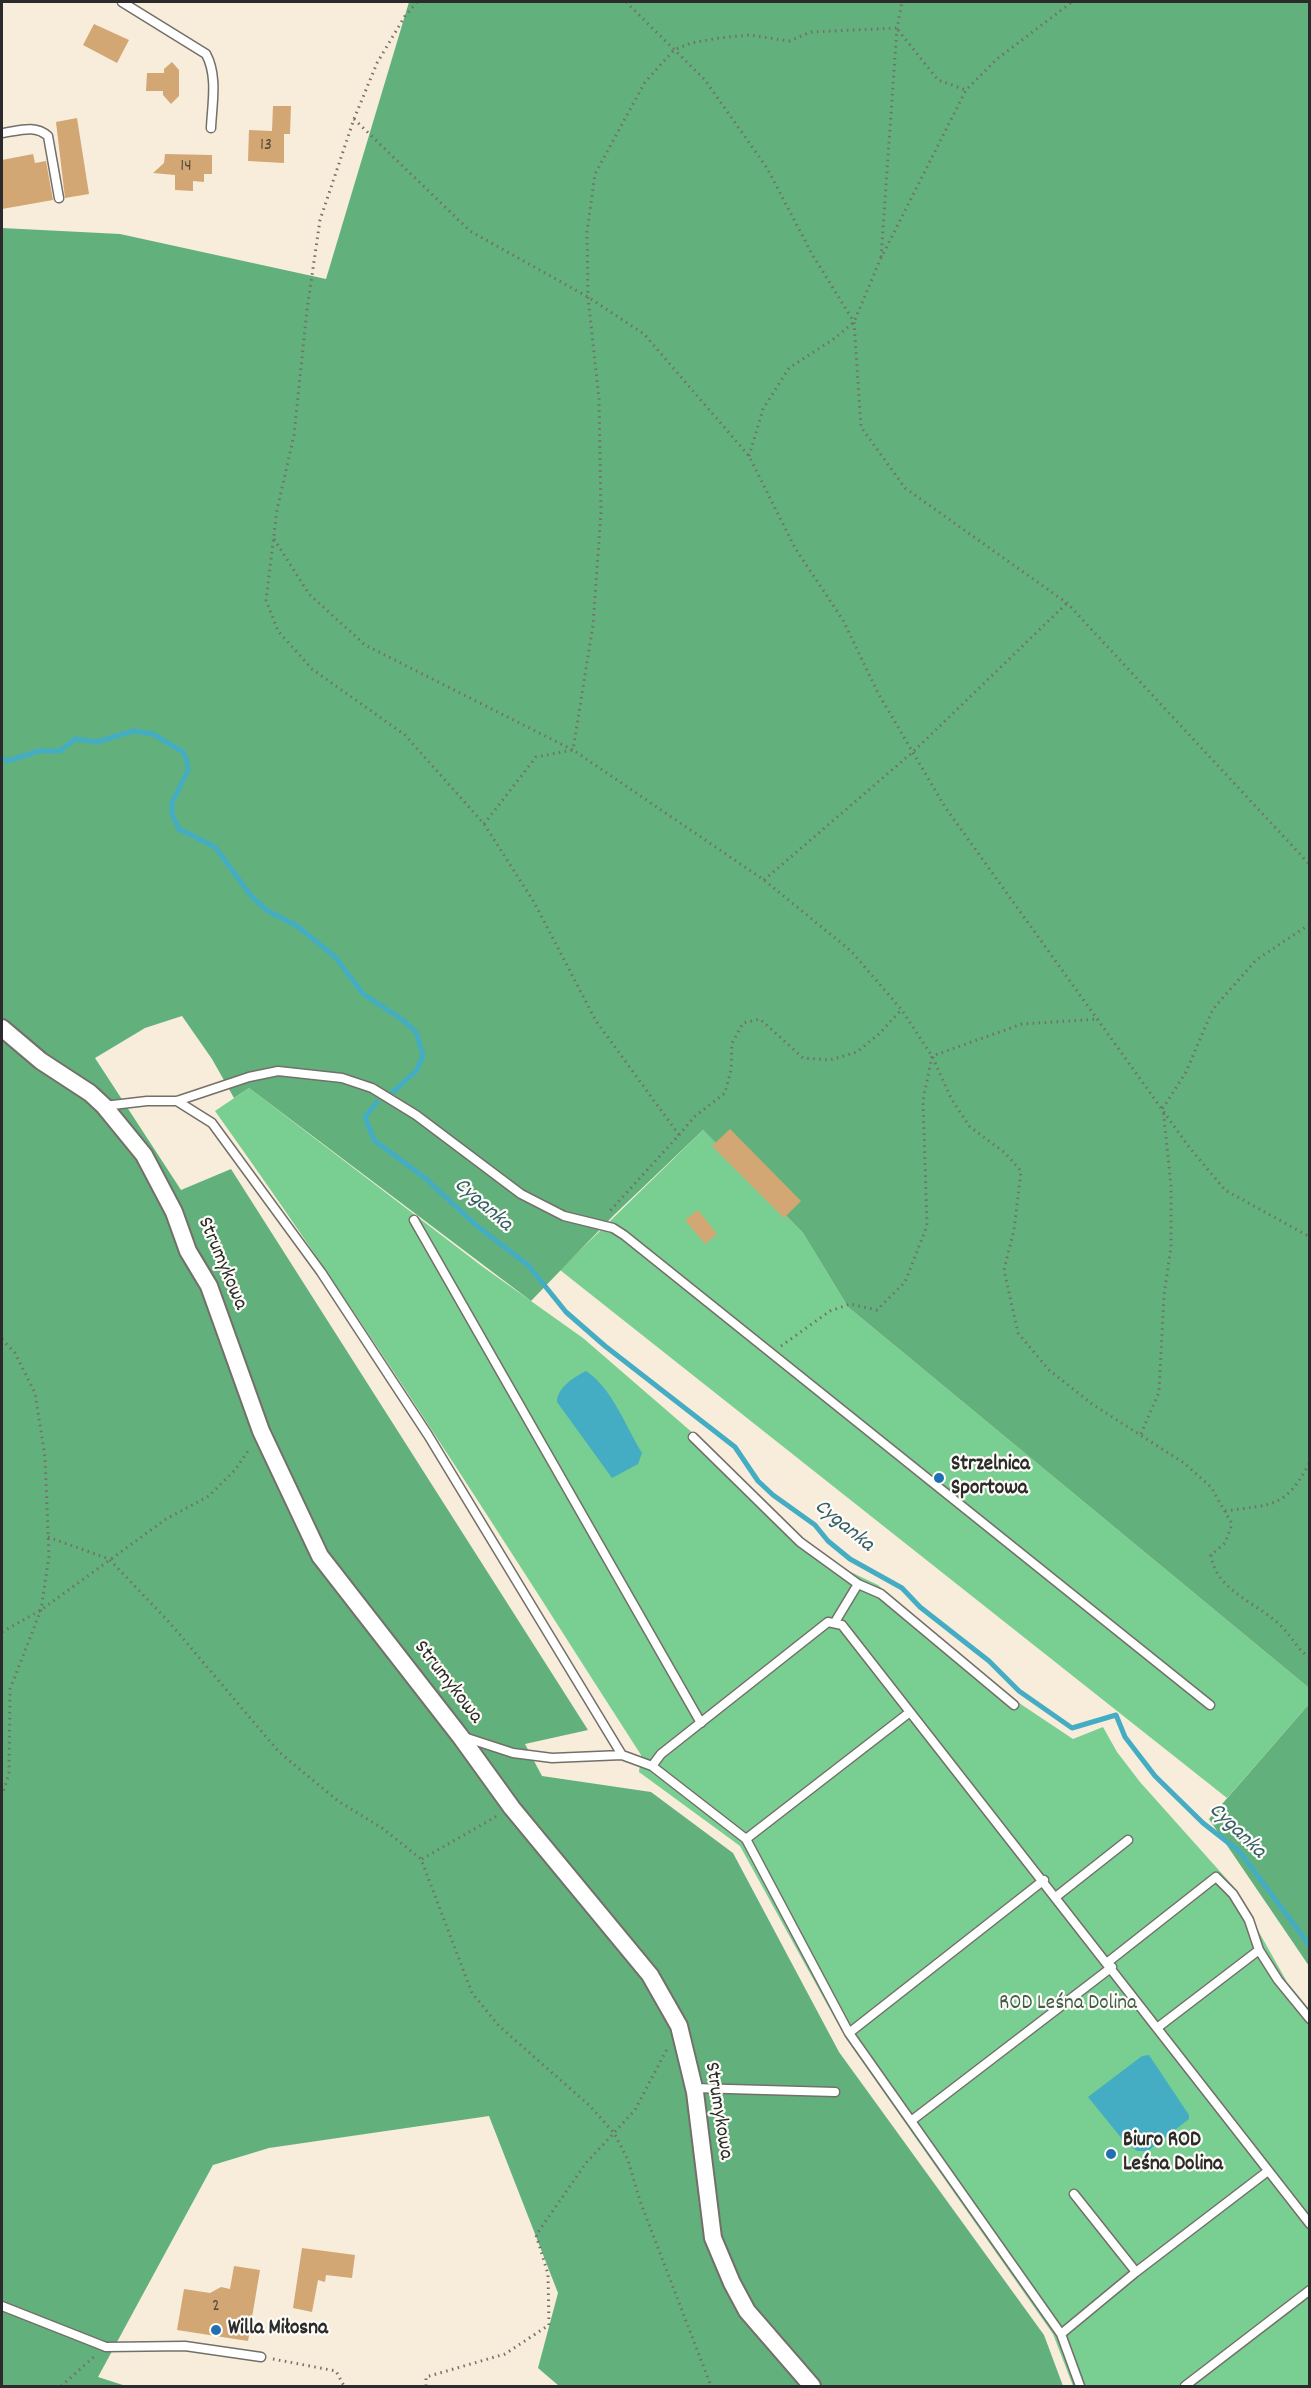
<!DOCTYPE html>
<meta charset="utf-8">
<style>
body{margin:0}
#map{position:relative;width:1311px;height:2388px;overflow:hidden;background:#f8ecdb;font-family:Dekko,sans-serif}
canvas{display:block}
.frame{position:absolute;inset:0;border:3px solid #2b2b2b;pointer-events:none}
</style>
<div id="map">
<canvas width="1311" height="2388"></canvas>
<div class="frame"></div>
</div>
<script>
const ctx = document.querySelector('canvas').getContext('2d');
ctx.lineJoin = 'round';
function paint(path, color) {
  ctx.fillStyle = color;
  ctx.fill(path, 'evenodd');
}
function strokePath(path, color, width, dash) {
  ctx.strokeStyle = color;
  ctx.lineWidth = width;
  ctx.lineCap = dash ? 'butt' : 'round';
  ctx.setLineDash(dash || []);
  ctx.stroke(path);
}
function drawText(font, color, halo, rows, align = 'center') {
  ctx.font = font + ' Dekko,sans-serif';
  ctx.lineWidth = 4.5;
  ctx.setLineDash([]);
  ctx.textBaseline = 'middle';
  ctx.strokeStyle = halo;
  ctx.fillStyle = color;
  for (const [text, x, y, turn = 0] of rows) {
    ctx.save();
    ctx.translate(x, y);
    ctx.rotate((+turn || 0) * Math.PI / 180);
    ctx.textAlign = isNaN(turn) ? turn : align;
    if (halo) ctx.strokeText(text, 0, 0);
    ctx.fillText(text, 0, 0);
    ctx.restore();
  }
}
const green = new Path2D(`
 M249,1088L483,1267L583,1338L716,1453L804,1541L838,1566L878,1585L1022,1705L1073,1739L1103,1727L1117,1752L1140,1782L1233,1886L1287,1982L1309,2009V2386H1073L1053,2334L845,2037L740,1846L639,1772L641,1755C502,1538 365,1321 215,1111Z
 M703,1130L803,1233L848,1307L1309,1688V1704L1227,1798L560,1270Z`);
const forest = new Path2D(`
 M409,2H1309V1688L848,1307L803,1233L703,1130L614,1215L531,1301L249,1088L234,1098L212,1059L182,1016L145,1028L95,1058L181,1190L231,1169L588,1730L525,1744L542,1776L651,1792L733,1853L839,2052L1044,2335L1063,2386H559L538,2368L558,2293L489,2116L269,2148L213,2165L98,2377L126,2386H2V228L120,234L326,279Z
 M1309,1704V1966L1209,1819Z`);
const water = new Path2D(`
 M586,1371C612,1388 626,1427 642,1453L638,1464L612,1478L557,1402C557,1388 574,1377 586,1371Z
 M1149,2055L1189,2115V2119L1148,2151H1137L1123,2140L1088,2097L1142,2056Z`);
const stream = new Path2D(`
 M2,758L8,761L39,751H60L75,739L97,742L133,731L153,734L183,752L187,761L188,770L172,803V814L179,829L215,847L252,897L268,911L297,926L322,946L336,958L363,994L403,1020L416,1032L423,1055L417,1070L393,1092
 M377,1102L365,1117L374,1140L425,1178L477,1226L528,1265L566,1312L605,1346L735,1447L758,1481L773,1495L815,1525L828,1541L850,1559L902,1588L920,1607L989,1661L1019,1691L1072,1728L1116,1715L1125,1737L1155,1776L1203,1823L1240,1852L1310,1946`);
const building = new Path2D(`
 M94,24L129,40L117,63L83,45Z
 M172,62L179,70V96L171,104L163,95V91H146L147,73H164V69Z
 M273,106H291L290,134H284V163L248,161L249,130L272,131Z
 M77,118L89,194L65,198L56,122Z
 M33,154L35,163L46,161L53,200L2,209V160Z
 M165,154L212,155V174H204V182L193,181V191L175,190V175L153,173L164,163Z
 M730,1129L801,1201L784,1218L712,1146Z
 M698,1210L717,1234L705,1244L685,1220Z
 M302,2248L355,2255L352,2278L326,2275L325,2282L318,2280L312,2312L293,2308Z
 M234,2266L260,2270L248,2341L177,2330L184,2289L210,2293L221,2287L230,2289Z`);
const path = new Path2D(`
 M417,2L405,16L377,63L354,119L320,220L307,310L294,435L277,510L266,600L278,631L312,669L405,735L484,824L534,902L596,1021L679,1135L609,1212
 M626,2L705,80L767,168L812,254L854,322L861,427L905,488L1067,603L1310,865
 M898,30L938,80L966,90
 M354,119L470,231L588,297L644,334L749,456L795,548L843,620L878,693L945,807L1189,1147L1225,1190L1310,1237
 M881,257L897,28L902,2
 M749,456L763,409L789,368L835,338L854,322L880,260L966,90L997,59L1072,2
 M274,539L309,594L365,645L573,750L593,625L601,512L599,399L588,297L587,232L595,174L645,82L674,50L691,43L719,38L749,35L789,41L811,32L897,28
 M484,824L536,757L573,750L764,880L851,951L901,1009L932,1056L951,1098L969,1126L1005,1153L1021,1171L1014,1230L1004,1270L1018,1333L1049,1370L1092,1404L1184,1463L1211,1487L1232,1524L1225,1543L1211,1555C1216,1592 1259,1603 1282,1627C1292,1637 1297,1649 1310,1658
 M764,880L914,751L1067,603
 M679,1135L694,1117L725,1093L731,1070L732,1043L743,1023L760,1019L803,1058L830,1060L857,1052L880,1033L901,1010
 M2,1339L15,1353L35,1393L45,1457L49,1556L41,1610L10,1689L9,1774L2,1795
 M781,1346L830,1311L850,1304L877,1310L905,1282L927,1226L923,1100L932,1056L1022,1024L1099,1019
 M1141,1434L1159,1392L1164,1295L1171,1247V1186L1163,1108L1186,1072L1213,1009L1256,960L1310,924
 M1225,1511C1273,1504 1285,1509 1310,1462
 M48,1537L109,1559L169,1622L279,1752L338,1801L382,1828L421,1859L472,1993L499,2026L590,2106L614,2133L628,2160L640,2201L711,2386
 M2,1632L41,1610L166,1519L209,1496L235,1470L250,1448
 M422,1859L497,1816
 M273,2359L336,2371L344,2386
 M61,2386L95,2356
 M426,2386V2377L505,2354L549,2325L548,2274L536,2235L586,2163L635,2110L667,2049`);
const service = new Path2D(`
 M122,2L206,54C218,76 212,104 211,128
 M2,133C18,131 35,124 48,136L59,198
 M177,1101L212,1123L321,1272L428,1435L622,1755L552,1758L513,1753L464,1737
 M104,1106L147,1101H177L249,1077L278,1071L342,1078L372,1088L416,1115L521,1194L564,1216L613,1228L624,1235L1210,1705
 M414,1220L701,1723
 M693,1437L800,1542L858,1584L835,1622
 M858,1584L881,1594L1014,1705
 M622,1755L652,1766L746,1839L910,1712C1044,1882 1177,2053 1310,2224
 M652,1766L661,1754L828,1622L842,1625L910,1712
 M746,1839L849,2033L1044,1880
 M1057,1896L1128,1840
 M1108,1962L1216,1877L1233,1894L1249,1920L1259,1950L1278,1980L1310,2019
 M1157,2028L1259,1950
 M849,2033L1061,2334
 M694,2088L835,2092
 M911,2121L1112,1967
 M1074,2194L1136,2272
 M2,2306L106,2347L185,2346L261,2357
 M1080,2386L1061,2334L1136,2272L1268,2171
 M1185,2386L1310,2290`);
const minor = new Path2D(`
 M2,1028L41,1061L90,1093L104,1106L144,1155L174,1212L188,1251L209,1286L261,1431L320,1556L460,1736L512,1808L650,1975L679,2026L695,2092L713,2238L732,2283L747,2311L812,2386`);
const markers = [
 [939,1478,6,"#1f6fb2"],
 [1111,2154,6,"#1f6fb2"],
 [216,2330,6,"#1f6fb2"]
];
const numberNames = [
 ["13",266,147],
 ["14",186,168],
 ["2",216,2308]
];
const streetNames = [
 ["Strumykowa",221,1264,67],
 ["Strumykowa",447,1683,52],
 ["Strumykowa",717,2111,81]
];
const poiNames = [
 ["Strzelnica",951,1466],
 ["Sportowa",951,1490],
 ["Biuro ROD",1123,2142],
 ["Leśna Dolina",1123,2166],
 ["Willa Miłosna",228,2330]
];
const parkNames = [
 ["ROD Leśna Dolina",1068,2005]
];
const waterNames = [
 ["Cyganka",482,1206,41],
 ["Cyganka",843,1527,39],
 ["Cyganka",1236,1832,44]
];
paint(green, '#79ce92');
paint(forest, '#62b17c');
paint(water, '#44adc3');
strokePath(stream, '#44adc3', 5);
paint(building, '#d3a773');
strokePath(service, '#736f69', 11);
strokePath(minor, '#736f69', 20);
strokePath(path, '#736f69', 3, [1.5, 4.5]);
strokePath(service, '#fff', 8);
strokePath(minor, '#fff', 16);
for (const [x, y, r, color] of markers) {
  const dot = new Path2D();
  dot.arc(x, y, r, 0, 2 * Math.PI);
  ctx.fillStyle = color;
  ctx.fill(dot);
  strokePath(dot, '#fdfcf7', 2);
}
drawText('18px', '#554a3d', null, numberNames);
drawText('21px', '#2b2b2b', '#fdfcf7', streetNames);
drawText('bold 21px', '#2b2b2b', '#fdfcf7', poiNames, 'left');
drawText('21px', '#425c4a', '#fdfcf7', parkNames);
drawText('italic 22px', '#355f68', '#fdfcf7', waterNames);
</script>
